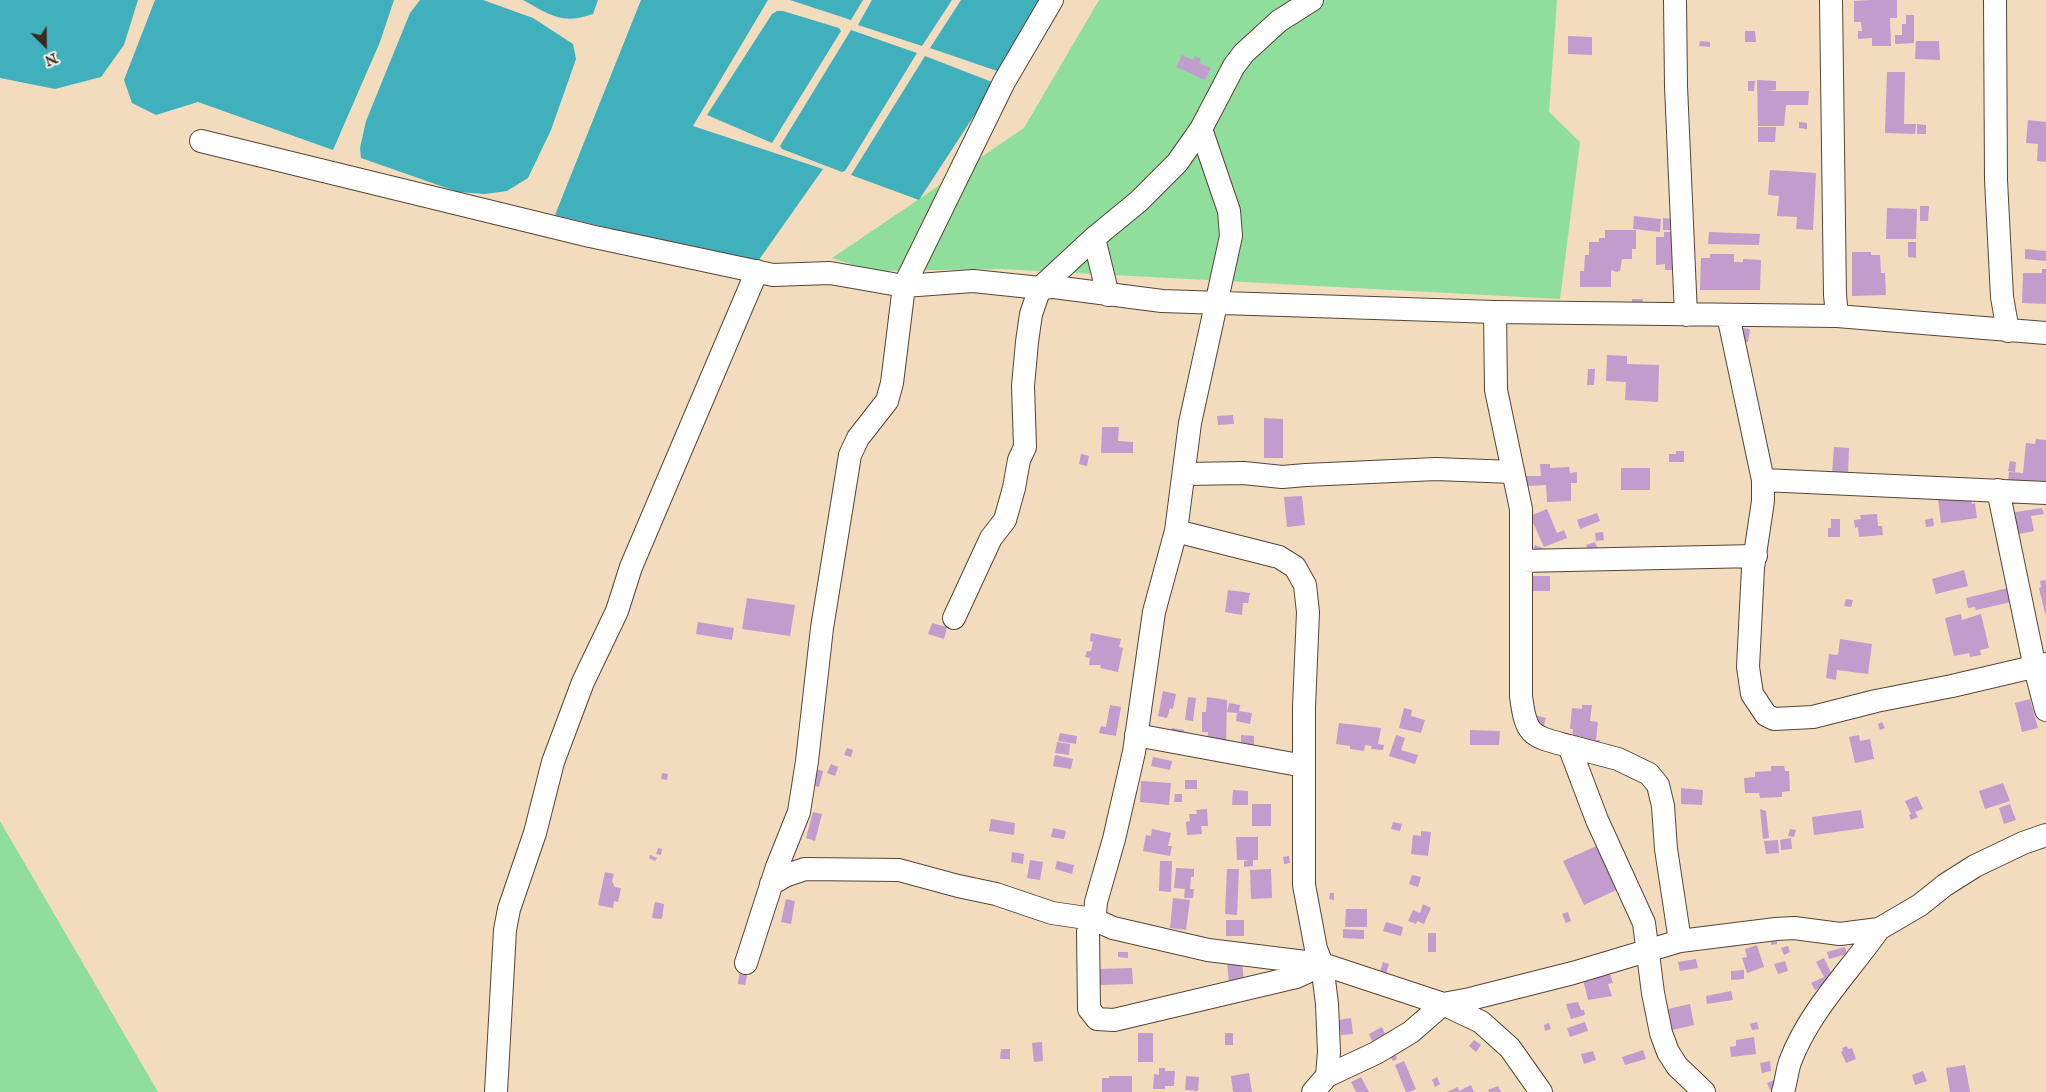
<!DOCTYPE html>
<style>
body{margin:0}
#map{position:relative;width:2046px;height:1092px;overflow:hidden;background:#f2dcbd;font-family:"IM FELL English",serif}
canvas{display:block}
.north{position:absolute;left:20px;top:20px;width:50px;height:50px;-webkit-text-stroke:4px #f7f3e8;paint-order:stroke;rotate:157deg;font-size:14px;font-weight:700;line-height:20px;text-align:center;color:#3b2a1e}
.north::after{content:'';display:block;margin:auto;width:18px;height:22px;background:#3b2a1e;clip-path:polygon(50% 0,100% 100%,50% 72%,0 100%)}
</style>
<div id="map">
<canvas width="2046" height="1092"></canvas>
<div class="north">N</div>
</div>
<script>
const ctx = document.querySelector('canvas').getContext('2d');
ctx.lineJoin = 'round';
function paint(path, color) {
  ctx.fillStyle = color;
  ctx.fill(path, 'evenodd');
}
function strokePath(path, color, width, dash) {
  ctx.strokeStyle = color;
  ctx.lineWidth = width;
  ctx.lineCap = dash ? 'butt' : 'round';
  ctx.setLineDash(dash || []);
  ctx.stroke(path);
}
const green = new Path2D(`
 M1099,0H1557L1549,112L1580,142L1560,299L1002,269L871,271L832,258L1024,128Z
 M0,821L158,1092H0Z`);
const water = new Path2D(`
 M0,0H138L124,45L101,77L55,89L0,78Z
 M155,0H394L380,42L333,150L198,102L156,115L132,103L124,80Z
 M420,0H483L533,18L573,44L576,59L551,130L528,178L507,191L485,194L458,192L361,158L360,148L366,121L410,13Z
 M523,0H598L593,14C562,25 550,15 523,0Z
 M641,0H768L693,126L823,169L756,264L555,215Z
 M790,0H863L851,20Z
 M872,0H952L922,46L858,25Z
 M961,0H1045L1000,72L930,48Z
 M777,11H783L839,28L841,31L772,143L707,115L772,14Z
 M851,30L917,53L845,171L842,172L782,149L780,146Z
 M925,56L992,82L994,85L919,200L851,175Z`);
const building = new Path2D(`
 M1872,0H1897V18H1890L1891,46H1872V38L1858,39V31H1862L1861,22H1854V1Z
 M1906,15H1914V43L1895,44V35H1902V24H1906Z
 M1745,31H1755L1756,42H1745Z
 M1568,36L1592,37V55L1568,54Z
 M1700,41L1710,42V47L1699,46Z
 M1916,41H1939L1940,60L1915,59Z
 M1182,55L1193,60L1195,56L1201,59L1199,63L1211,68L1205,80L1176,67Z
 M1887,72H1905L1904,124H1916L1915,134L1885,133Z
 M1757,80L1776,81V90L1766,91H1809L1808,105H1786L1784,126H1758Z
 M1748,81H1755L1754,91H1748Z
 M2028,120L2046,122V162L2037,161L2038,144L2026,143Z
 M1799,122L1807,123V129L1799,128Z
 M1917,124L1926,125V134H1917Z
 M1758,127H1776L1775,142H1758Z
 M1770,170L1816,173L1813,230L1796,229L1797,217L1777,216L1779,196L1768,195Z
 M1920,206H1929L1928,221H1920Z
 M1887,208L1917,209L1916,239H1886Z
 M1634,216L1661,219L1660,232L1633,229Z
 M1663,218L1673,219V230H1663Z
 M1605,230H1636V249H1632V259H1622L1620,271L1617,272L1611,270V287H1580V271H1584L1585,255H1589V242H1599V238H1605Z
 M1664,232H1674V270H1665V264L1656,265V237H1664Z
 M1709,232L1760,234L1759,245L1708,244Z
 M1908,242H1916V258L1908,257Z
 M2025,249L2046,251V261L2025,259Z
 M1852,252H1871V255H1880L1881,273H1885L1886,295L1852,296Z
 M1710,254H1734V262H1743V259L1761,260L1760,290H1700L1701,258H1710Z
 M2042,269H2046V304L2022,303L2023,273H2042Z
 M1632,299H1643L1642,305L1632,304Z
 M1742,328L1750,329L1748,342L1740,341Z
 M1607,355L1627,356V364L1659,365L1658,402L1625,400L1626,382L1606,381Z
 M1588,369H1595L1594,385H1587Z
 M1233,415L1234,424L1218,425L1217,416Z
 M1264,418L1283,419V458H1264Z
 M1102,427H1119L1118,441L1133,442V453H1101Z
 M2036,439L2046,440V487L2008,483L2009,472L2023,473L2026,443L2035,444Z
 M1834,447L1849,448L1848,475L1832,474Z
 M1676,451H1684V462H1669V454H1676Z
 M1081,454L1089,456L1087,466L1079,464Z
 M2010,461L2016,462L2015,472L2008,471Z
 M1540,464H1550V468L1569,467L1570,473L1577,472V483H1571V501L1547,502L1546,485L1526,486V476H1541Z
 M1621,468H1650V490H1621Z
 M1970,494L1972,504L1975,503L1977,518L1941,523L1938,499Z
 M1302,496L1305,525L1287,527L1284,497Z
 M2042,508L2044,514L2031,516L2034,531L2014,535L2010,513Z
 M1547,509L1557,533L1564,530L1567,538L1544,547L1530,516Z
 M1597,513L1600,521L1580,529L1577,520Z
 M1877,514L1878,526H1882L1883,535L1859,537L1858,527L1855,528L1854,520L1861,519L1860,515Z
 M1933,518L1934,526L1926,527L1925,520Z
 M1831,519H1840V537H1828V528H1831Z
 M1603,532L1604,540L1596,541L1595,533Z
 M1595,542L1598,550L1589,553L1586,545Z
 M1535,545L1545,549L1542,556L1532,553Z
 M1964,570L1968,586L1936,594L1932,579Z
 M1532,576H1550V591H1532Z
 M2046,580V613H2045L2039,588L2041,587L2040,581Z
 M2008,588L2011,602L1976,610L1975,607L1968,608L1966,598Z
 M1228,590L1250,593L1248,603H1243L1242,615L1225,612Z
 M747,598L795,605L790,636L742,629Z
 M1846,599L1853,600L1851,607L1844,606Z
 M1961,614L1962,620L1981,614L1989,648L1980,650L1981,655L1970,657L1969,653L1954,656L1945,618Z
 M698,622L734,628L732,640L696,634Z
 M932,623L947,627L944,639L928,634Z
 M1091,633L1121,639L1119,647L1123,648L1118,672L1100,668L1101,665H1089L1090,658L1085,657L1087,651H1091L1093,642L1090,641Z
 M1840,639L1872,644L1868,674L1837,670L1836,680L1826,678L1829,654L1838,655Z
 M1163,691L1176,694L1173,709L1170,708L1167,718L1158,716Z
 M1188,697L1196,698L1193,721L1185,720Z
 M1207,697L1227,700L1226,747L1207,744L1208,732H1202V712H1206Z
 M2030,699L2038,728L2022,732L2015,703Z
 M1229,703L1240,705L1239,711L1252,713L1250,724L1236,721L1237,713L1227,712Z
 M1110,705L1121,707L1116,736L1099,733L1101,726L1106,727Z
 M1582,705H1592L1590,721L1598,722L1596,740H1600L1599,749L1572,742L1573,729H1570L1572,708L1582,709Z
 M1404,708L1412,710L1411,716L1425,720L1421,733L1399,728Z
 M1534,715L1546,718L1542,731Z
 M1882,722L1885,728L1880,730L1878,724Z
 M1339,723L1381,728L1378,744L1384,745L1383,750L1371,749L1372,746L1365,745L1364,751L1350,749V746L1336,744Z
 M1172,728L1184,730L1182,740L1170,737Z
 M1470,730L1500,731L1499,745H1470Z
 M1060,733L1077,736L1076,744L1058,741Z
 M1241,735L1254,736V746H1241Z
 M1396,735L1405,738L1401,750L1418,755L1415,764L1389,756Z
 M1859,735L1860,741L1870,739L1874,759L1855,763L1849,737Z
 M1057,742L1070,744L1069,755L1055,753Z
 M847,748L853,750L851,757L844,755Z
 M1055,755L1073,759L1071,769L1053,766Z
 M1153,757L1172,761L1170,770L1151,766Z
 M831,764L838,767L835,776L827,773Z
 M1771,766H1784L1785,771H1789L1790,791L1782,792V797L1760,798L1759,793H1745L1744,778L1755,777V772L1771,771Z
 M815,769L823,771L819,787L811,785Z
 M662,773L668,774L667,780L661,779Z
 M1185,780H1197V789H1185Z
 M1141,781L1171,783L1169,805L1140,802Z
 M2003,783L2010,801L1985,809L1979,791Z
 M1681,788L1703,790L1702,805L1681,804Z
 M1233,790L1248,791V805H1232Z
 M1175,794H1182V802H1174Z
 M1917,796L1923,809L1915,812L1918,817L1911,820L1909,815L1911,814L1905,801Z
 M1252,804H1271V826H1252Z
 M2010,804L2016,820L2004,824L1999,808Z
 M1207,809L1208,826H1201L1202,834L1187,835L1186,822L1190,821L1189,814H1197L1196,810Z
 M1760,809L1766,811L1769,838L1763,839Z
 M1861,810L1864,828L1814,835L1812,817Z
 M813,812L822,814L815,841L806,838Z
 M991,819L1015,823L1014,835L989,831Z
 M1393,822L1402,824L1400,831L1391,829Z
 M1053,828L1066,831L1064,839L1051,837Z
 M1152,829L1171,833L1168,846H1172L1170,856L1143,851L1146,835L1151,836Z
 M1790,829L1796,830L1794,837L1788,836Z
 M1421,831L1431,832L1428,856L1411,854L1413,835L1421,836Z
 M1236,837H1258V860H1253V866L1244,867V861L1250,860H1237Z
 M1791,838L1792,849L1781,850L1780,840Z
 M1778,840L1779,853L1766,854L1764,841Z
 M1601,844L1621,888L1584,905L1563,861Z
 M658,848L662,849L661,855L656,854Z
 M1012,852L1024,854L1023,864L1011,862Z
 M650,855L657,858L655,861L649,858Z
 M1289,856L1290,863L1284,864L1283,857Z
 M1030,860L1043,862L1040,880L1027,878Z
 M1057,861L1074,865L1072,874L1055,869Z
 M1160,861H1172L1171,892L1159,891Z
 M1176,868L1194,869V877H1191L1190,889H1194L1193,898H1184L1185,889L1174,888Z
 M1227,869H1239L1237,915L1225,914Z
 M1271,869L1272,898L1251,899L1250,870Z
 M605,872L614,874L612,881L615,887L621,888L618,902L614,901L613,908L598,905Z
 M1412,875L1421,877L1418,887L1409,884Z
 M1330,893H1334V900L1329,899Z
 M1173,898L1190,900L1186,930L1170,928Z
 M786,899L795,901L791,924L781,922Z
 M655,902L664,904L662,919L652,918Z
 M1423,904L1431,908L1424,924L1417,921L1416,924L1408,921L1413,910L1420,913Z
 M1346,909H1367V927H1345Z
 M1568,912L1571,921L1566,923L1562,914Z
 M1226,920H1244V936H1226Z
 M1386,922L1403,927L1401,936L1383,931Z
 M1343,929L1364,930V939L1343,938Z
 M1428,933H1436V952H1428Z
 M1771,937H1777V944L1771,945Z
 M1757,945L1764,967L1747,973L1742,958L1747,957L1745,949Z
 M1788,946L1790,952L1784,955L1781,948Z
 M1845,947L1847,954L1829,959L1827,952Z
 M1118,952H1128V958L1118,957Z
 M1824,958L1835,981L1815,990L1811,983L1824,977L1816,962Z
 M1696,959L1698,968L1680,971L1678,962Z
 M1242,960L1244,983L1229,984L1227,961Z
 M1785,961L1788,971L1778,974L1774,964Z
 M1383,962L1389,964L1386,973L1380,971Z
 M1132,968L1133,984L1100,985L1099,969Z
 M1744,970V979L1731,980V971Z
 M739,974L747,975L745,985L738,984Z
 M1610,974L1613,983L1608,984L1612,996L1588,1000L1583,979Z
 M1731,991L1733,1000L1707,1004L1706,996Z
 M1578,1002L1581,1010H1584L1585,1015L1571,1019L1566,1004Z
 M1690,1004L1694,1025L1672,1030L1668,1009Z
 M1351,1018L1353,1034L1341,1035L1339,1020Z
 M1585,1022L1588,1031L1570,1037L1567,1028Z
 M1757,1022L1759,1029L1752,1030L1750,1024Z
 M1549,1023L1551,1029L1545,1031L1544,1025Z
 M1382,1027L1385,1034L1372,1041L1369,1034Z
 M1138,1033H1153V1062H1138Z
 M1225,1033H1233V1045H1225Z
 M1754,1037L1756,1054L1731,1057L1730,1047L1736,1046V1040Z
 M1474,1040L1481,1045L1476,1052L1469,1046Z
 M1042,1042L1043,1061L1034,1062L1032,1043Z
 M1847,1046L1848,1049L1852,1048L1856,1059L1846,1063L1841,1052L1843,1051L1842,1048Z
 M1001,1049H1010V1059H1000Z
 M1393,1049L1397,1059L1393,1061L1388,1052Z
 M1643,1050L1646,1059L1625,1065L1622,1057Z
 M1593,1051L1596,1060L1584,1064L1581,1054Z
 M1404,1061L1416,1089L1409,1092H1406L1395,1065Z
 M1770,1061L1771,1071L1762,1073L1760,1063Z
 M1965,1065L1970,1092H1950L1946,1068Z
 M1159,1068H1165V1071H1175L1174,1086H1165V1089H1153L1154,1074L1159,1075Z
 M1923,1071L1927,1081L1915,1085L1912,1075Z
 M1249,1073L1252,1092H1233L1231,1076Z
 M1109,1076H1132V1092H1102V1078H1109Z
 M1186,1076L1199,1077L1198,1091L1185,1090Z
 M1361,1077L1369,1092H1356L1351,1082Z
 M1437,1077L1440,1084L1435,1087L1432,1080Z
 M1774,1080L1777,1088L1770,1090L1767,1083Z
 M1471,1085L1474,1092H1447L1458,1087L1459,1091Z
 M1498,1086L1501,1092H1489L1488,1090Z`);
const minor = new Path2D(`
 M1675,0L1676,86L1686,315
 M1831,0L1835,295L1837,316
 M1995,0L1996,180L2002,297L2008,331
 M1201,129L1229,211L1231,236L1190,423L1176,531L1154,612L1134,752L1114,839L1096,902L1095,913L1088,932L1089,1009L1097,1019L1114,1020L1296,977L1307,972L1316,964
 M201,141L590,236L773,275L830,273L904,286L973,281L1040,288L1054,287L1162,301L1495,312L1837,316L2046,333
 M1108,295L1094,238L1139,201L1177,163L1201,129L1234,66L1244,53L1279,21L1312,0
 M1495,312L1496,390L1521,509V696C1526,737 1532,736 1569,746L1597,820L1644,923L1653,993L1661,1033L1668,1052L1677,1066L1704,1092
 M1728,315L1763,480V501L1753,568L1748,667L1752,694L1766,715L1774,719L1813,717L1876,701L1952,686L2046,664
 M1185,474L1244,473L1282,477L1306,475L1436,469L1513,472
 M1763,480L2046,493
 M1998,490L2035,668L2046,710
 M1176,531L1279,557L1295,567L1305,585L1308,612L1304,707V885L1316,949L1322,964L1327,1004L1329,1052L1327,1076
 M1521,561L1756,556
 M954,618L991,538L1005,520L1014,488L1019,460L1025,447L1023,386L1027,342L1031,314L1040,288L1094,238
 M1136,735L1304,766
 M1569,746L1618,759L1649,774L1658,785L1663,806L1666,849L1680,941
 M771,884L787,875L805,869L899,870L958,886L996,894L1052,913L1093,919L1113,928L1208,950L1322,964L1443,1004L1481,1022L1510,1048L1541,1092
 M746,963L777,867L799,812L807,761L822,628L850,455L858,438L887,401L892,383L904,286L1004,82L1052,0
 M496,1092L505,930L509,909L535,833L553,762L583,682L617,611L631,567L757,271
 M1313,1092L1327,1076L1376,1053L1411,1032L1443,1004L1470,999L1573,973L1680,941L1776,929L1794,928L1840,934L1879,929L1920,905L1945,885L1975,866L2023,843L2046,835
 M1783,1092C1786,1082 1787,1071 1790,1062C1809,1011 1849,972 1879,929`);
paint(green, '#90de9b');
paint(water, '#40b0bc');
paint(building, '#c19ccd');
strokePath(minor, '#564536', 24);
strokePath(minor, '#fff', 22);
</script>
